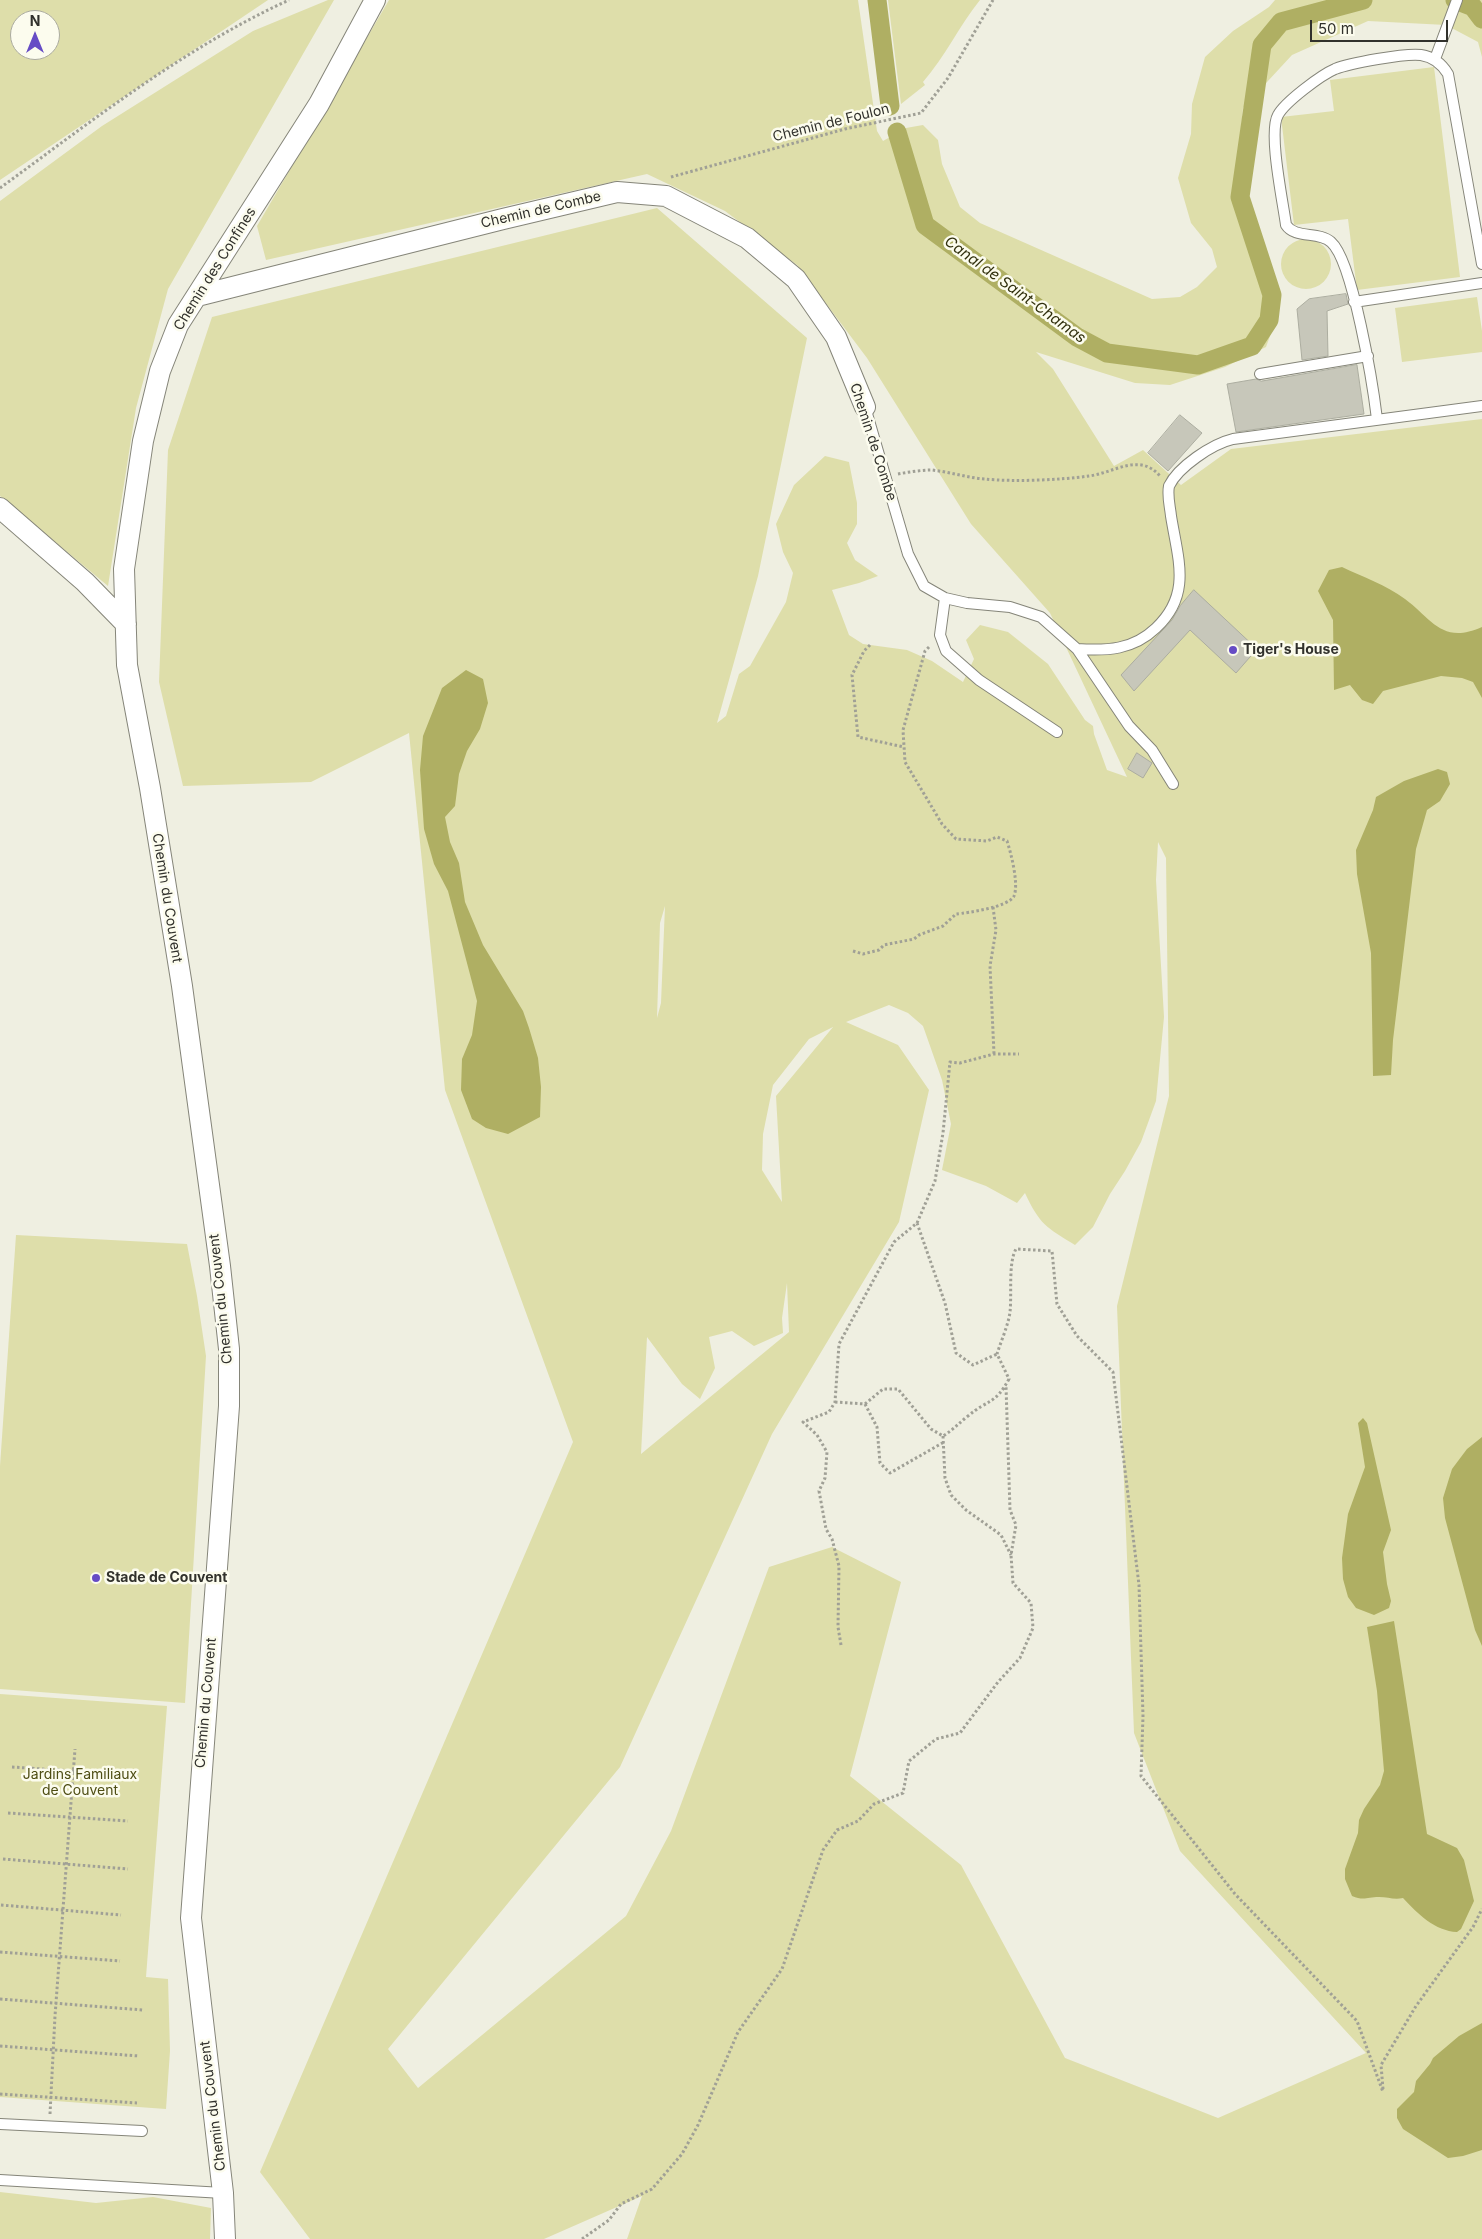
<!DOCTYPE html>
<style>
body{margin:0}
#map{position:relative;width:1482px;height:2239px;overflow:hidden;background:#efefe1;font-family:Inter,sans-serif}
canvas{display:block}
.north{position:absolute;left:10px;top:10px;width:50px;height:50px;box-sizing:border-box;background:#fcfcee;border:1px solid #ababa0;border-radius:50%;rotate:0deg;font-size:14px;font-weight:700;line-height:20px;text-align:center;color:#31312c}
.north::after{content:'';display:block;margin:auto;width:18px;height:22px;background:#664cc5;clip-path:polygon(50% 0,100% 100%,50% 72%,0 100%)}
.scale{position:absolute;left:1310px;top:20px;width:138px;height:22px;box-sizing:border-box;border:2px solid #31312c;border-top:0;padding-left:6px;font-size:15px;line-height:18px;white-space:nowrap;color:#31312c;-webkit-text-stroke:4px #fcfcee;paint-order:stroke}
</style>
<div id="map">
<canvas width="1482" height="2239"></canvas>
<div class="north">N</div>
<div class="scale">50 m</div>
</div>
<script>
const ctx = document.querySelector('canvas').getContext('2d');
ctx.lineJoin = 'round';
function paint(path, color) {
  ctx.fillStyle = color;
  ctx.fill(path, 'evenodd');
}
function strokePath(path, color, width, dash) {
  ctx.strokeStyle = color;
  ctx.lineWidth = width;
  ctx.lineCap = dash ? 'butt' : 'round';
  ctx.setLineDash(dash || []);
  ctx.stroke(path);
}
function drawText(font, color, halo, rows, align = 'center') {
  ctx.font = font + ' Inter,sans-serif';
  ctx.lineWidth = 5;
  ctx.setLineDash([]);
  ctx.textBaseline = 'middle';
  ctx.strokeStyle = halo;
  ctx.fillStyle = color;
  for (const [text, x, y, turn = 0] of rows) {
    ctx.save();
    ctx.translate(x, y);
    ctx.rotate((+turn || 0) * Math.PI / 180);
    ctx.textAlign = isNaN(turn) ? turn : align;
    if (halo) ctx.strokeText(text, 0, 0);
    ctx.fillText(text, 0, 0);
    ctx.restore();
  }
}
const green = new Path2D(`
 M0,0H268L0,180ZM20,20H50V50H20Z
 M328,0H334L168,289L136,408L108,586L0,496V201L102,126L253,31Z
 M389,0H858L877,131L883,141L906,128L923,125L938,140L942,164L960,207L980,223L1152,299L1180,297L1197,287L1217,267L1212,249L1191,223L1178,178L1191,134L1192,104L1205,57L1233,31L1269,7L1275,0H1482V57L1478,42L1446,25L1368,21L1292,55L1243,108L1235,198L1279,304L1276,320L1266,347L1225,367L1170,385L1135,383L1036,352L1053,369L1114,466L1143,450L1181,485L1231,449L1482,419V2239H627L642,2196L544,2239H310L260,2172L573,1442L445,1090L409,733L311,782L183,786L159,682L168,450L212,317L657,208L807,338L758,576L717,723L726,716L739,674L750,666L786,602L793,573L783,552L776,524L794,485L825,456L849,462L857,503V524L847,543L855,560L878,576L859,583L832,590L849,635L863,644L907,650L932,661L963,682L974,659L966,640L980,625L1008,632L1048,664L1085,720L1093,726L1094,734L1107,770L1127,777L1050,613L971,524L867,358L797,265L725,211L647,174L266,260L257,226ZM1158,842L1166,858L1169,1096L1117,1306L1134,1733L1180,1851L1366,2053L1218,2118L1065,2058L961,1865L850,1776L901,1582L832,1547L769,1567L671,1831L626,1916L418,2088L388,2049L620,1767L772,1434L899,1222L929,1090L898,1045L846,1022L889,1005L908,1013L923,1026L942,1080L951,1124L942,1170L986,1186L1017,1203L1025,1193C1040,1225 1046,1227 1075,1245L1093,1227L1110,1194L1125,1171L1141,1142L1156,1101L1164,1017L1156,880ZM665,906L661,1003L657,1018L660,923ZM833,1027L776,1096L782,1202L762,1170L763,1134L773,1085L809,1039ZM787,1283L789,1332L641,1454L647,1337L682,1384L700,1399L715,1368L709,1337L732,1331L754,1346L783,1333L782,1318Z
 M888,0H980C959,26 945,57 923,82L925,85L901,104Z
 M1434,67L1460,277L1357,290L1348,219L1294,225L1281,117L1334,111L1330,80Z
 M1281 264a25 25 0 1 1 50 0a25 25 0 1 1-50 0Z
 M1477,297L1482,331V352L1402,362L1395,308Z
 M16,1235L187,1244L197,1296L206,1356L185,1703L0,1689V1466Z
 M0,1694L167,1706L146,1977L168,1979L170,2051L166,2109L0,2097Z
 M0,2192L96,2203L153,2197L211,2208L210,2239H0Z`);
const water = new Path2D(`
 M1342,567C1363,577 1386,585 1405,599C1432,619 1442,645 1482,627V698L1473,682L1462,678L1441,676L1383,691L1373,704L1362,700L1350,685L1334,690L1333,620L1318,591L1329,570Z
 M466,670L483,679L488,703L480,729L467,751L459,774L455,806L445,817L450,842L459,863L465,902L483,945L523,1011L529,1028L538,1058L541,1087L540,1117L508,1134L486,1128L472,1119L461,1090L462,1059L472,1035L477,1001L448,891L434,864L424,829L420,770L423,736L442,688Z
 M1438,769L1447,772L1450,784L1440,801L1427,810L1416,849L1393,1040L1391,1075L1373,1076L1371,953L1357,874L1356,850L1373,810L1376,797L1404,781Z
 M1363,1418L1367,1423L1391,1530L1383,1552L1387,1584L1391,1601L1389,1608L1374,1615L1356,1608L1348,1597L1343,1579L1342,1558L1348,1514L1365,1467L1358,1423Z
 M1482,1437V1646L1475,1630L1445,1518L1443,1498L1452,1469L1467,1449Z
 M1394,1621L1427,1834L1457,1848L1464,1860L1474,1901L1461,1929L1457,1932C1435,1931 1418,1914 1403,1898C1394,1900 1388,1897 1379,1897C1367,1897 1364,1901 1352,1896L1345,1879V1869L1358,1833L1359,1820L1364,1809L1380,1785L1384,1771L1377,1691L1367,1627Z
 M1482,2023V2150L1463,2156L1448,2158L1403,2129L1397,2118V2109L1414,2092L1416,2081L1430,2064L1433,2058L1459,2036Z`);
const canal = new Path2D(`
 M877,0L890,106
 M1455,0L1473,7L1482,19
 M897,132L925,225L1077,337L1107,353L1198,365L1252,346L1269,320L1272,295L1240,197L1262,45L1281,22L1363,0`);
const building = new Path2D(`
 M1346,294L1348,304L1327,311L1328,356L1302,360L1297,309L1309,299Z
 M1357,365L1364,414L1236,432L1227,384L1256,379L1261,381Z
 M1180,415L1202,433L1168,471L1148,453Z
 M1194,590L1257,649L1236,673L1190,630L1134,691L1121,675L1172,620L1180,606Z
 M1137,753L1152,763L1143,778L1128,769Z`);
const path = new Path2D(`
 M671,177L845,129L921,113L948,78L993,0
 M0,188C92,121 184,48 289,0
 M898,474C909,472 921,470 932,470C950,472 968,478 985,479C1014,482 1060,480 1089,476C1114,473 1139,452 1160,476
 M870,645L864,651L852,675L858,737L904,747
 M993,907L996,930L990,966L994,1054
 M853,951L863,954L879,950L884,945L914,939L919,935L943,926L956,914C967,913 1009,907 1014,896C1019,884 1011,853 1007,841L997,837L987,841L956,839L942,824L905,762L903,730L925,651L930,646
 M917,1223L945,1303L956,1353L973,1365L997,1354
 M835,1402L865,1404L883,1389H898L931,1429L943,1436C953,1430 959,1423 968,1416C988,1399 995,1405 1009,1379L997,1354C1001,1341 1008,1326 1010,1312C1012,1294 1008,1263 1016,1249L1052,1251L1057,1304L1077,1336L1113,1372L1139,1585L1143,1716L1141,1776L1235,1894L1357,2021L1383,2092
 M865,1404L877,1427L880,1463L890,1473L944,1442
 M943,1436L945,1478L951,1495L966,1510L1001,1535L1011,1555
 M841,1645L838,1627L839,1566L832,1539L826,1529L819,1491L825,1478L827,1452L817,1435L803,1422L829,1412L835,1402L839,1344L894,1242L917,1223L935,1181L943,1133L950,1062L960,1063L994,1054H1019
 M12,1767L134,1775
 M8,1813L128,1821
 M3,1859L128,1869
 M1,1905L121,1915
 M0,1952L120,1961
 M0,1999L143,2010
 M0,2046L139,2056
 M1383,2089L1381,2065L1416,2006L1473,1927L1482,1909
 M0,2094L137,2103
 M50,2114L55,2016L75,1749
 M582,2239L609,2220L621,2204L652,2189L682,2154L698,2125L738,2032L782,1969L823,1850L837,1830L858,1821L874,1804L903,1793L909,1761L936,1739L960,1733L998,1682L1020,1658L1033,1628L1031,1603L1013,1583L1011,1555L1016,1525L1010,1510L1006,1386`);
const lane = new Path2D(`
 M1435,59L1457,0
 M1354,302L1482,283
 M1260,374L1368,356
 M865,407L908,554L924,586L945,598L967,603L1010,607L1041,617L1077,649L1129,726L1152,750L1173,784
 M1377,419C1373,386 1353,261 1331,242C1319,231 1295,239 1286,225C1283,202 1268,132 1278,115C1285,102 1321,75 1335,69C1350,63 1405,53 1421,55C1434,57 1442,64 1448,74L1482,264
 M945,598L940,635L946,651L979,680L1057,732
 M1077,649C1107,651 1133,650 1156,628C1192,594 1178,560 1171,516C1170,506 1167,496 1169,486C1178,467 1212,444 1233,439L1482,406
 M0,2124L142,2131
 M0,2180L223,2193`);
const street = new Path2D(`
 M197,296L503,219L617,192L666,196L747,238L796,279L836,337L865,407
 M0,508L85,582L126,624
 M225,2239L223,2193L191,1918L229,1406V1349L220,1266L182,986L150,788L127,665L124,569L143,441L160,371L178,325L319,104L375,0`);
const markers = [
 [1233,650,5,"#664cc5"],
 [96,1578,5,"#664cc5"]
];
const streetNames = [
 ["Chemin de Foulon",831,123,-14],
 ["Chemin de Combe",541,210,-13],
 ["Chemin des Confines",215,269,-58],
 ["Chemin de Combe",873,442,72],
 ["Chemin du Couvent",167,898,81],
 ["Chemin du Couvent",221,1299,-96],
 ["Chemin du Couvent",206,1703,-85],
 ["Chemin du Couvent",213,2106,-97]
];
const poiNames = [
 ["Tiger's House",1243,650],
 ["Stade de Couvent",106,1578]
];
const parkNames = [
 ["Jardins Familiaux",80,1775],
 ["de Couvent",80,1791]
];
const waterNames = [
 ["Canal de Saint-Chamas",1015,290,36]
];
paint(green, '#dedeaa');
paint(water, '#afaf63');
strokePath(canal, '#afaf63', 19);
paint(building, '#c7c7ba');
strokePath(building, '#acada0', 1);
strokePath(lane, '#858579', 12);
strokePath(street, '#858579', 22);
strokePath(path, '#a0a096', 3, [2.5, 2.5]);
strokePath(lane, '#fff', 10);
strokePath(street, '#fff', 20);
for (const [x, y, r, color] of markers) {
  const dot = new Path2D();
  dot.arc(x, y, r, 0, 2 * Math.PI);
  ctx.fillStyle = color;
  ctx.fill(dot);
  strokePath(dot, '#fcfcee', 2);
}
drawText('14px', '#31312c', '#fcfcee', streetNames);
drawText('bold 14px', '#31312c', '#fcfcee', poiNames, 'left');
drawText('14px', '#4e4d13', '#fcfcee', parkNames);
drawText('italic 15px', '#31300e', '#fcfcee', waterNames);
</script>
